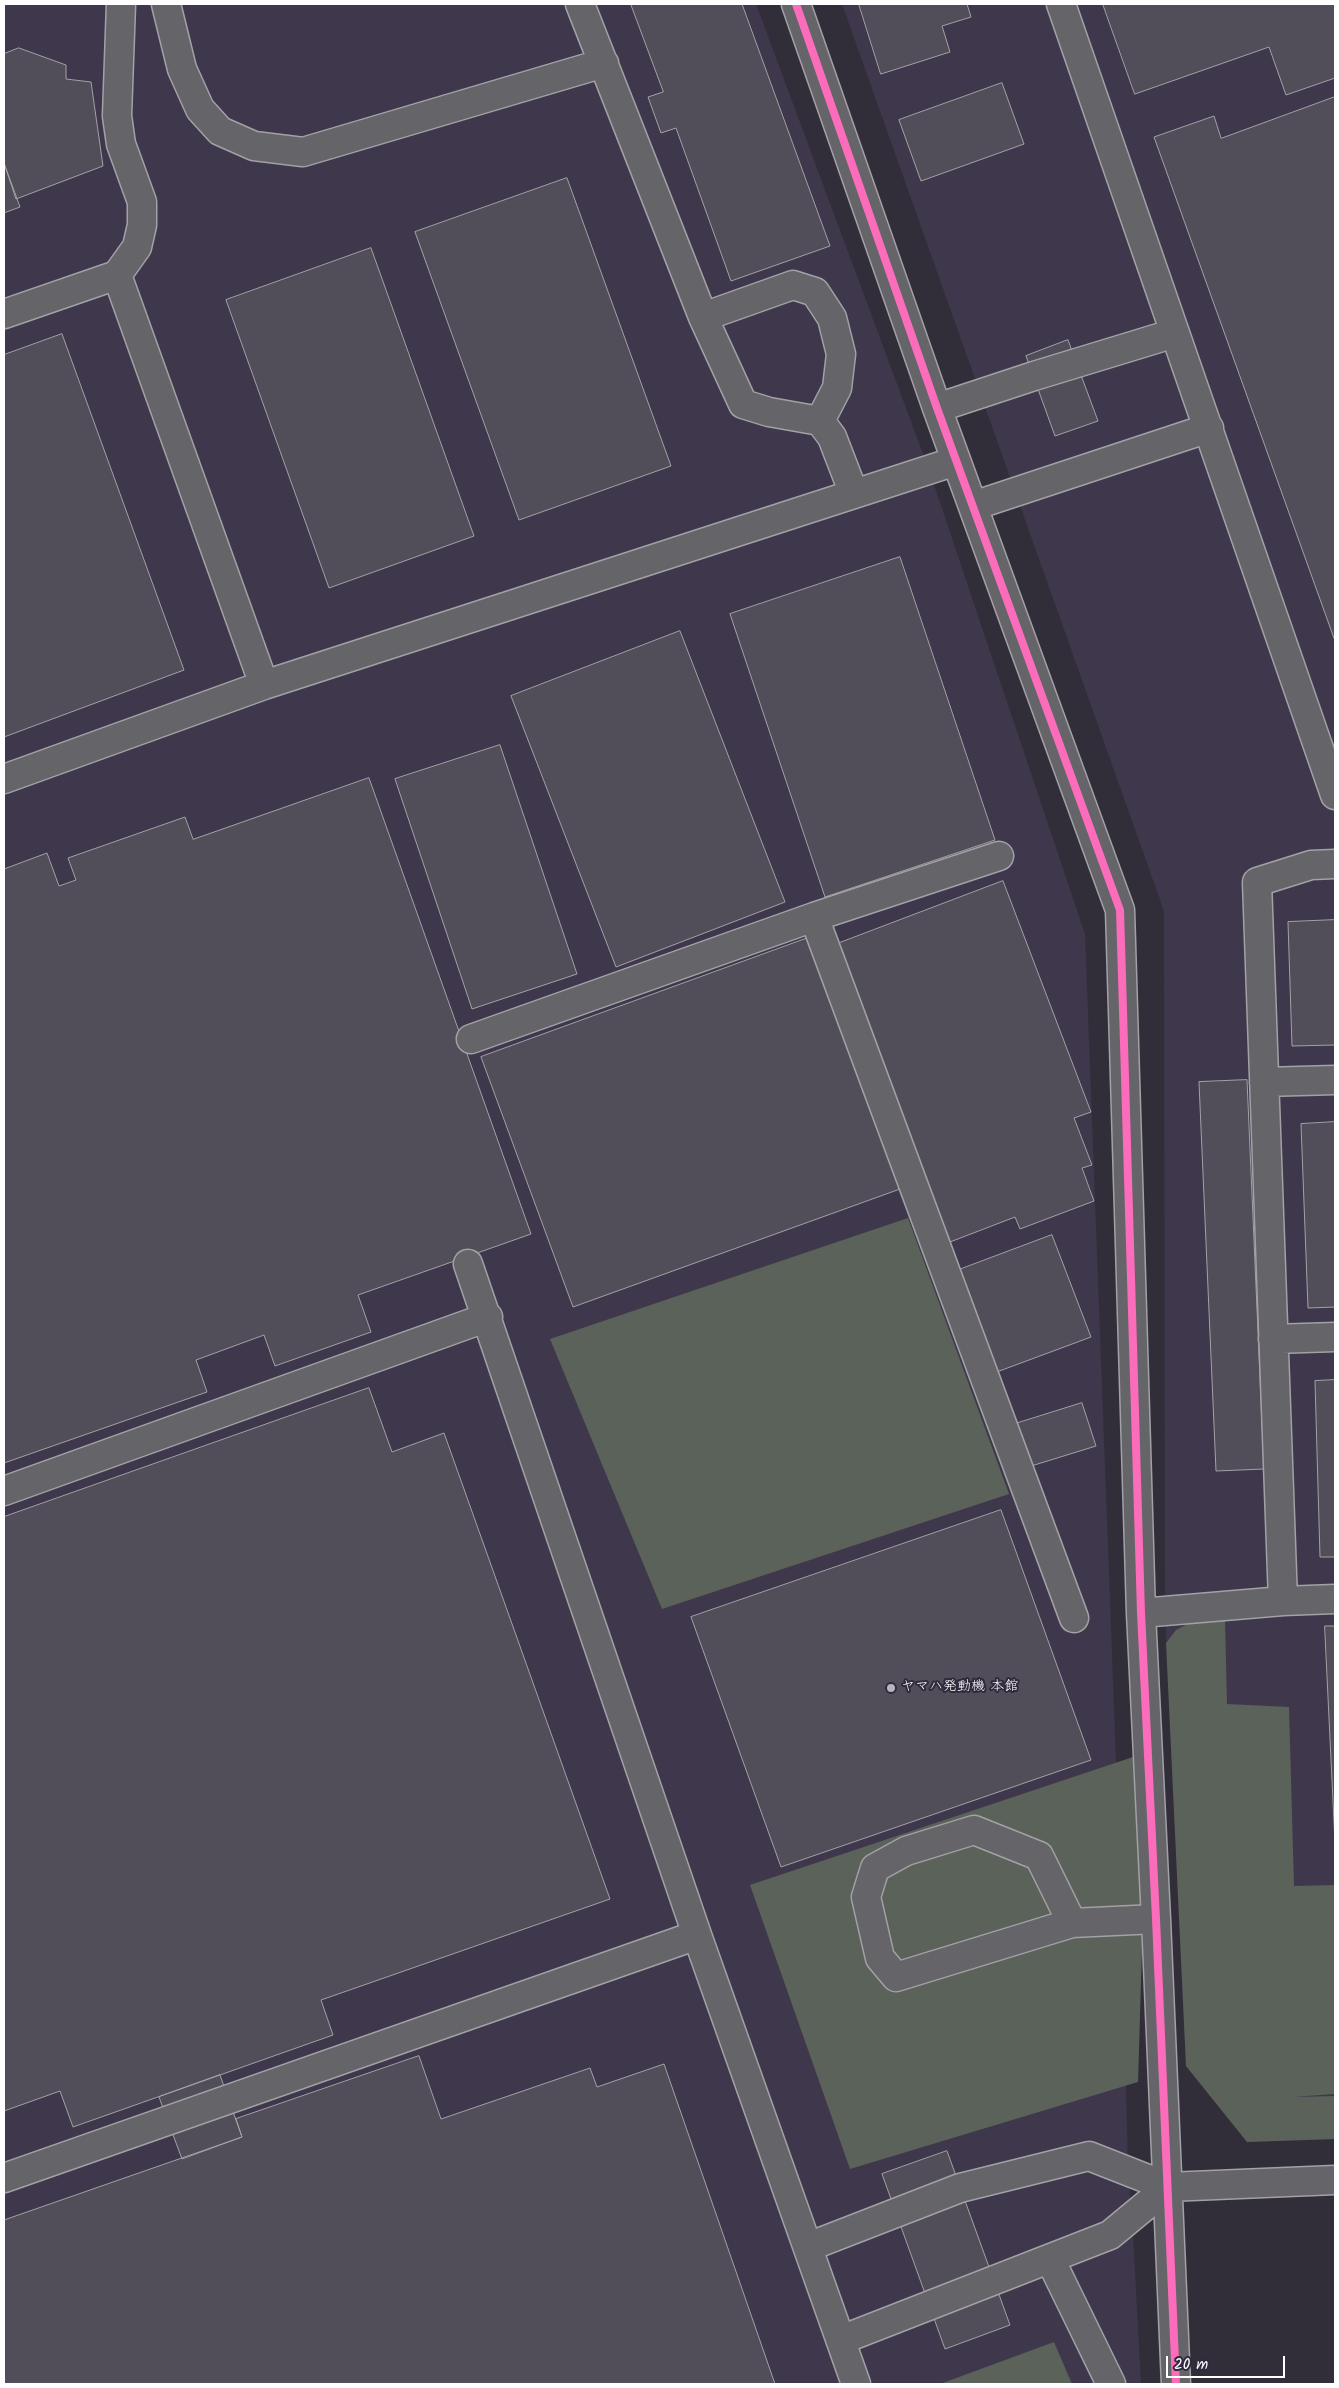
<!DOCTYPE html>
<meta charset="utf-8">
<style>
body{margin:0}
#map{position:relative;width:1339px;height:2388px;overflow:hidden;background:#312e39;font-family:Kalam,sans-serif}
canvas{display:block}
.frame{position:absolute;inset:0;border:5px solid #fff;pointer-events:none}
.scale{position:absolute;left:1166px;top:2356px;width:119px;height:22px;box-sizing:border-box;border:2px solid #fff;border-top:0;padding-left:6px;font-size:15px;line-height:18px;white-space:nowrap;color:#fff;-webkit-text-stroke:4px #2f2a3d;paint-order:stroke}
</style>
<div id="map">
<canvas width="1339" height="2388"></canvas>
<div class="frame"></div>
<div class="scale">20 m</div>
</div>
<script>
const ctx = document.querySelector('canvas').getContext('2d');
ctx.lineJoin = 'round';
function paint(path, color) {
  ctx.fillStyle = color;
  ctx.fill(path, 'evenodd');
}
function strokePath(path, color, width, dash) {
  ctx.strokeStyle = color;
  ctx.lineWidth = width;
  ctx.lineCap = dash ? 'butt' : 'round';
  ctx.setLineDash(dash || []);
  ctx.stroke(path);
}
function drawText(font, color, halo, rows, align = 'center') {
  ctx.font = font + ' Kalam,"Klee One",sans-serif';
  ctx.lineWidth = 4;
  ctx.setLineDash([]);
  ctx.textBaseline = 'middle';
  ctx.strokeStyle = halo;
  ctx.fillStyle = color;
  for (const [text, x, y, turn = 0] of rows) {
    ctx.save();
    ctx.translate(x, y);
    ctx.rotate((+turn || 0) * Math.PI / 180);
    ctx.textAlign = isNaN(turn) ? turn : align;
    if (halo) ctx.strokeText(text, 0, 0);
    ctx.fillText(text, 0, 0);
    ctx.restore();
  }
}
const built = new Path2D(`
 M4,4H756L929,470L1085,934L1122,1921L1128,2171L1132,2217L1141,2384H4Z
 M842,4H1335V2139L1247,2142L1186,2066L1165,1611L1164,911Z`);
const green = new Path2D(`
 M908,1218L1009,1494L662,1609L550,1339Z
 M1199,1618L1225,1619L1227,1704L1289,1707L1294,1886L1335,1885V2094L1293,2097L1335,2096V2139L1247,2142L1186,2066L1166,1643L1176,1630Z
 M1148,1752L1138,2082L850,2169L750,1885Z
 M1054,2342L1072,2384H940Z`);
const building = new Path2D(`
 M631,4H742L830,246L731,281L676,128L661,133L648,97L663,92Z
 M859,4H967L971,17L942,26L950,52L881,74Z
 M1103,4H1335V78L1286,95L1269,47L1135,94Z
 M19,48L66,65V79L91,82L103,166L16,199L4,163V54Z
 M1002,83L1024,144L921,181L899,120Z
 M1335,97V641L1154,137L1214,116L1221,138Z
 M4,163L20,207L4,213Z
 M567,178L671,466L519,520L415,232Z
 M371,248L474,536L329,588L226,300Z
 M62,334L184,670L4,737V355Z
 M1068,340L1098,421L1055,436L1026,356Z
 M900,557L995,840L825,897L730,614Z
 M680,631L785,902L616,967L511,696Z
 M500,745L577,974L472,1009L395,779Z
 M369,778L531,1234L358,1295L371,1332L275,1366L264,1335L196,1360L207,1392L4,1463V869L47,853L59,886L76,880L68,858L185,817L193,839Z
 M1003,881L1091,1112L1074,1118L1092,1165L1082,1168L1094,1201L1020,1229L1015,1217L950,1242L837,944Z
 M1335,920V1045L1292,1046L1288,922Z
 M808,938L900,1189L573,1307L481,1057Z
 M1247,1080L1264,1469L1216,1471L1199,1082Z
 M1335,1122V1307L1308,1308L1301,1124Z
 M1052,1235L1091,1337L994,1373L956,1271Z
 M1335,1380V1557H1320L1315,1381Z
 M369,1388L392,1452L444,1433L610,1899L321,2000L333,2035L73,2127L60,2091L4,2111V1517Z
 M1082,1403L1096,1446L1028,1467L1015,1424Z
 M1001,1510L1091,1760L781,1867L691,1617Z
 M1325,1626H1335V1843Z
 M419,2056L441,2119L590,2068L597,2087L664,2064L775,2384H4V2220L242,2137L236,2119Z
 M220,2075L242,2137L182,2159L159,2097Z
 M947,2151L1010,2325L945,2349L882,2174Z`);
const minor = new Path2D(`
 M166,4L182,69L200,109L220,131L254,146L303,152L604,63
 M580,4L703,317L743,404L769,412L820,421L832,437L854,494
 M796,4L937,408L1120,910L1141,1613L1156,1919L1176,2384
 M1061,4L1335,795
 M117,275L137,247L142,225V202L121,144L117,116L121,4
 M4,314L117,275L264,685
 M703,317L793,285L815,292L832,318L841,354L837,388L820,421
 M937,408L1034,376L1175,333
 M973,506L1209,428
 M4,779L264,685L956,461
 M814,917L1074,1618
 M471,1039L814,917L999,856
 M1264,1082L1335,1080
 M468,1264L697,1935L856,2384
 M1273,1339L1335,1337
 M4,1491L488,1317
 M1283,1601L1335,1599
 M1141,1613L1283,1601L1257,882L1311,865L1335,864
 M1072,1923L1039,1856L974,1830L906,1851L875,1868L866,1897L880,1958L896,1977L1072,1923L1156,1919
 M4,2178L697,1935
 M808,2247L960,2188L1089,2156L1168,2187L1335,2180
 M1050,2259L1111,2384
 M841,2340L1110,2235L1168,2187`);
const bus1 = new Path2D(`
 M796,4L937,408L1120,910L1141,1613L1156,1919L1176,2384`);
const markers = [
 [891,1688,5,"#b7b6ba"]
];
const poiNames = [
 ["ヤマハ発動機 本館",901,1688]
];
paint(built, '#3f384d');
paint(green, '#5a6259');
paint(building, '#524e59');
strokePath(building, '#a2a1a6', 1);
strokePath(minor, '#a2a1a6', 31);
strokePath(minor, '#656469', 28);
strokePath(bus1, '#fb6dba', 8);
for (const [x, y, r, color] of markers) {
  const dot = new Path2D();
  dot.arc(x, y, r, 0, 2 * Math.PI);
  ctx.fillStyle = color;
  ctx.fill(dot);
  strokePath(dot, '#2f2a3d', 2);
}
drawText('14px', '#fff', '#2f2a3d', poiNames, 'left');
</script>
